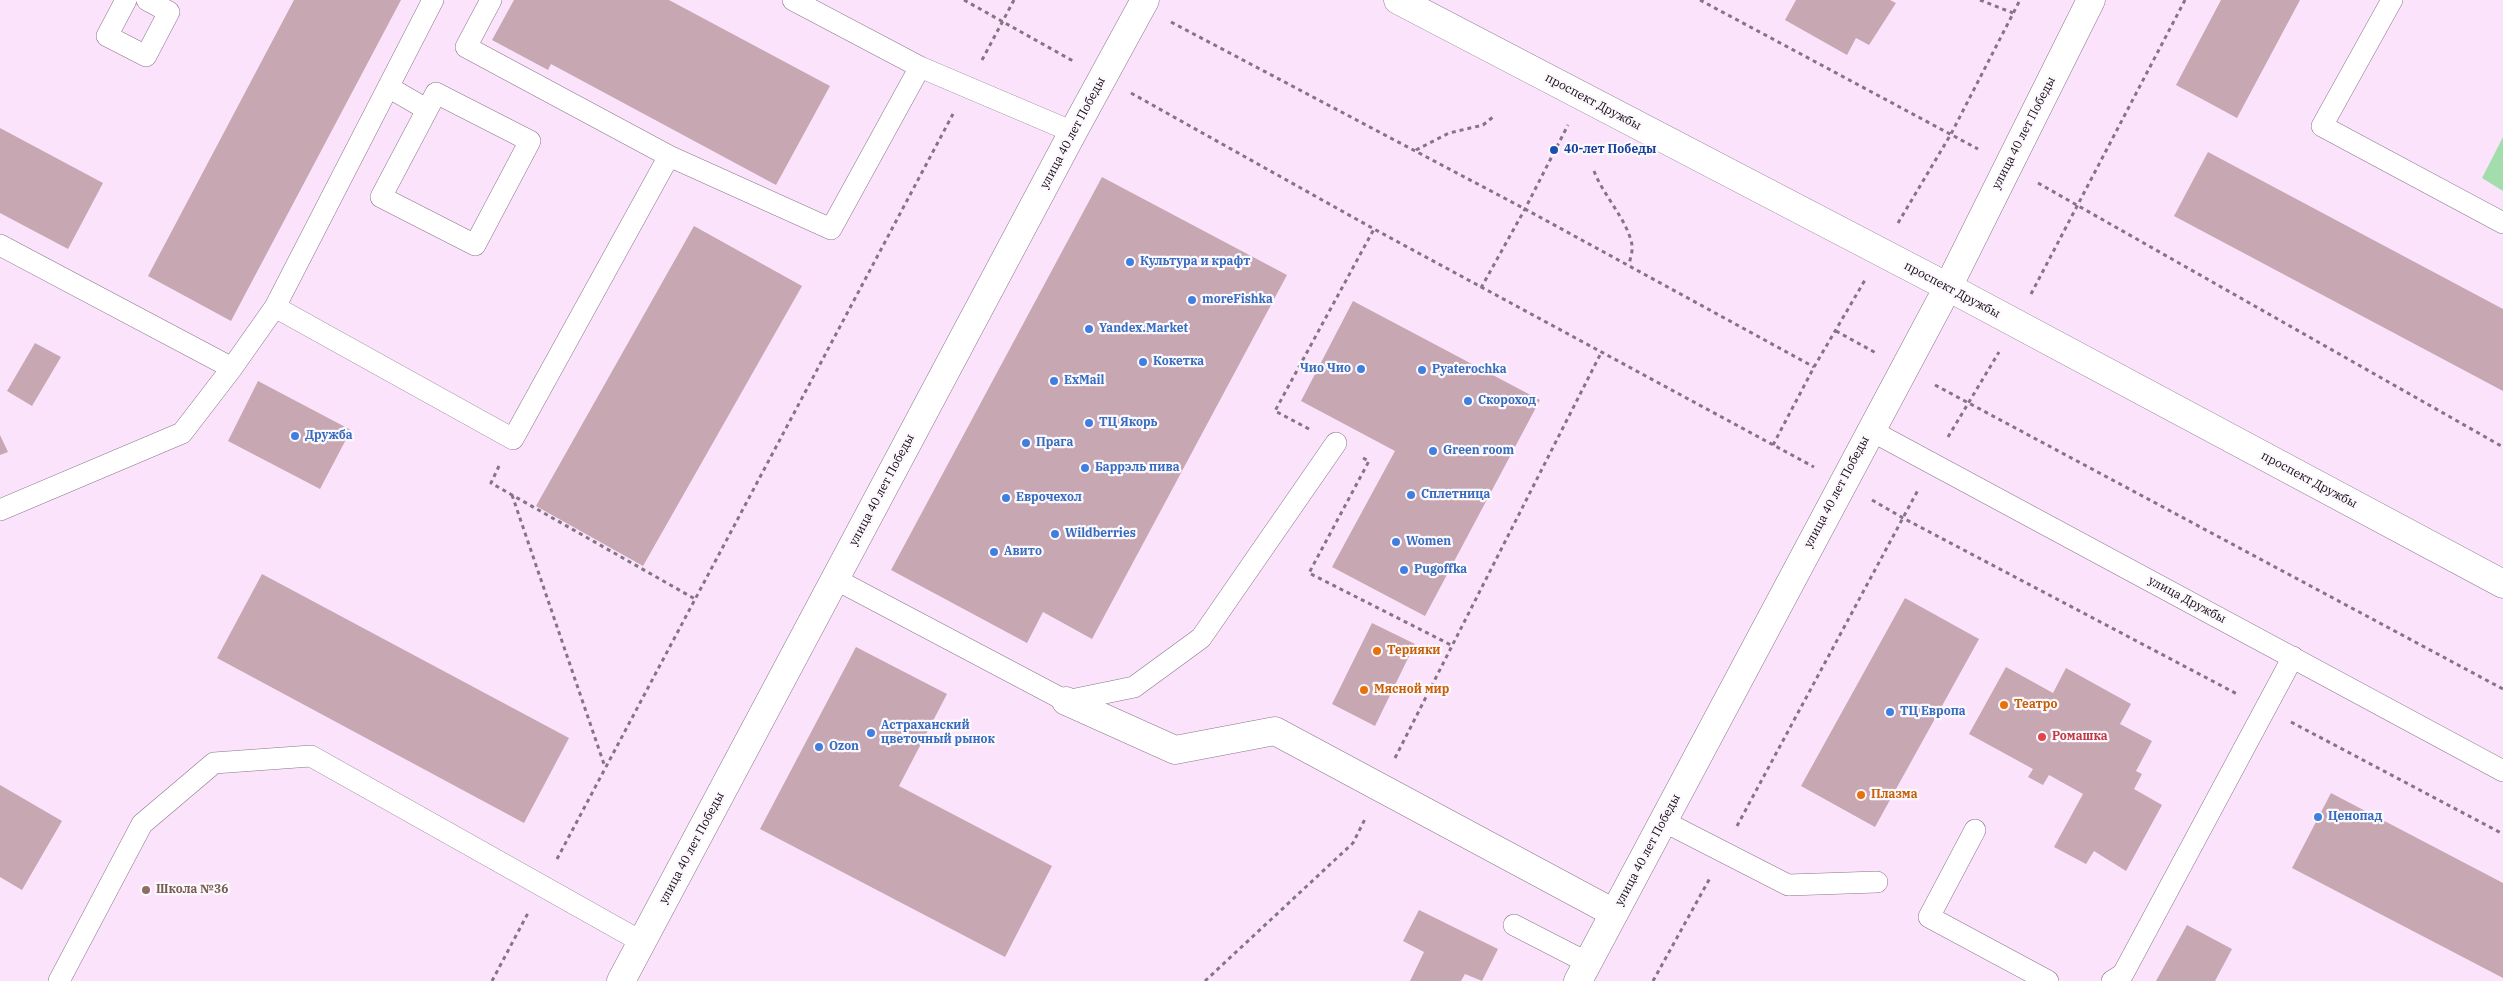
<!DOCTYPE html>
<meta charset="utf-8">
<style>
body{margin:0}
canvas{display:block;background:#fbe4fb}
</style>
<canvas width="2503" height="981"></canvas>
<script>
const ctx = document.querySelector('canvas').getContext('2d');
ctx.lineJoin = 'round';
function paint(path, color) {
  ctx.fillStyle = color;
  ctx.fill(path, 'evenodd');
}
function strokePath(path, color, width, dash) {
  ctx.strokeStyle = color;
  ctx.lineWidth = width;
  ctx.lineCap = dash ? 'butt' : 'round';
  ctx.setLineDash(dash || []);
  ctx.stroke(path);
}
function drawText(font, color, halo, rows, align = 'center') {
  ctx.font = font + ' "IBM Plex Serif",serif';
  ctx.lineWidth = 4.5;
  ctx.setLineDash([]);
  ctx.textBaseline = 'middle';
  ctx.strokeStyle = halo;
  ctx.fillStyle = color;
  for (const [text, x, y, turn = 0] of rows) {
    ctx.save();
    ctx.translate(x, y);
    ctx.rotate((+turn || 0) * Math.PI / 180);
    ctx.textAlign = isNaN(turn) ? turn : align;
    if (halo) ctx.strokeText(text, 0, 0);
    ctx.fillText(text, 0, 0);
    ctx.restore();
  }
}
const green = new Path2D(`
 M2503,137V191L2482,178Z`);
const building = new Path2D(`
 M294,0H401L231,321L148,276Z
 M514,0H669L830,86L776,185L551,64L548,70L492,40Z
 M1796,0H1890L1896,3L1869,45L1856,38L1847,55L1785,20Z
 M2221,0H2300L2237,118L2176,85Z
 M0,128L103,183L68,249L0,213Z
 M2208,152L2503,309V391L2174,216Z
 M1102,177L1287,275L1092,639L1043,612L1027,643L891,570Z
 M694,226L802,286L643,566L536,506Z
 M1353,301L1540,400L1425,616L1332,567L1395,451L1301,401Z
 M35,343L61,357L32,406L7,391Z
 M258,381L351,430L320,489L228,441Z
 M0,435L8,452L0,455Z
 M262,574L569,738L524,823L217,658Z
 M1905,598L1979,639L1875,827L1801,786Z
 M1372,623L1415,644L1375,726L1332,704Z
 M856,647L947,694L899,786L1052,866L1005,957L760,829Z
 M2006,667L2053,693L2066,668L2131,704L2120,724L2152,741L2136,771L2142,774L2134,789L2162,805L2126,871L2094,851L2086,864L2054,847L2083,794L2049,775L2043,785L2028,777L2033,769L1969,734Z
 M0,785L62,821L22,890L0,877Z
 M2331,793L2503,883V978L2292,868Z
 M1419,910L1498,949L1482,981L1465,974L1461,981H1410L1424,952L1403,941Z
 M2187,925L2232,949L2215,981H2156Z`);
const path = new Path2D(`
 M964,0L1073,61
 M1700,0L1978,149
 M1980,0L2013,13
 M1171,22L1525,209L1814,367
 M982,60L1014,0
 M1131,93L1374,229L1814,467
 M1416,150L1449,133L1483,125L1493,117
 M1594,171C1603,195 1628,221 1632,245C1633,251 1630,259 1629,265
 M2038,183L2503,447
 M1898,223L1951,134L2020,0
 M1481,288L1525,209L1568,125
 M2031,294L2185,0
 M1836,331L1876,353
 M1935,385L2503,689
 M1309,429L1275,411L1374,229
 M1948,437L1999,352
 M1773,445L1814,367L1865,280
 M1363,458L1369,461L1309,573L1451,645
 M499,466L491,483L695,599
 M512,495L605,767
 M1872,500L1903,518L2239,695
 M2291,722L2503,834
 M1395,758L1601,353
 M1737,826L1918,490
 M557,859L953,114
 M492,981L528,913
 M1205,981L1353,843L1366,817
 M1653,981L1710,878`);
const service = new Path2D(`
 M126,0L107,36L146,56L169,12L147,0
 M491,0L466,47L669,156L831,229L920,67
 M793,0L920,67L1073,132
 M2392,0L2322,126L2503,223
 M390,88L426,109
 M436,93L530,141L475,245L381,197Z
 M0,245L232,368
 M275,307L513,439L669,156
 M1870,430L2503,771
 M0,510L182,433L232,368L275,307L433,0
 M835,579L1066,701L1134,687L1201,638L1336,443
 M1663,821L1788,885L1877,882
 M1975,830L1929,917L2048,981
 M1514,925L1588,963
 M59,981L142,824L214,763L311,756L642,942
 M2112,981L2123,974L2293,657`);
const minor = new Path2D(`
 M621,981L1073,132L1145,0
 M1578,981L1948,287L2091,0`);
const tertiary = new Path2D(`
 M1398,0L1948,287L2503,584
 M1066,701L1175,750L1275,731L1614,913`);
const markers = [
 [1554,150,5,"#1a4fb4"],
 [1130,262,5,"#3f7fe0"],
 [1192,300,5,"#3f7fe0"],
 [1089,329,5,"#3f7fe0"],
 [1143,362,5,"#3f7fe0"],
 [1361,369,5,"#3f7fe0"],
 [1422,370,5,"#3f7fe0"],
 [1054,381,5,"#3f7fe0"],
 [1468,401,5,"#3f7fe0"],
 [1089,423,5,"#3f7fe0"],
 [295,436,5,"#3f7fe0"],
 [1026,443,5,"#3f7fe0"],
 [1433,451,5,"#3f7fe0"],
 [1085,468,5,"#3f7fe0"],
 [1411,495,5,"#3f7fe0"],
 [1006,498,5,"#3f7fe0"],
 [1055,534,5,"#3f7fe0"],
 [1396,542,5,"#3f7fe0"],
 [994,552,5,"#3f7fe0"],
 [1404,570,5,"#3f7fe0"],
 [1377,651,5,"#e8710a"],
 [1364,690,5,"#e8710a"],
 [2004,705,5,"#e8710a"],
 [1890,712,5,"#3f7fe0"],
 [871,733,5,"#3f7fe0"],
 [2042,737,5,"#e0444e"],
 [819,747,5,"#3f7fe0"],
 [1861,795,5,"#e8710a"],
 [2318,817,5,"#3f7fe0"],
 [146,890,5,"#8d6e63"]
];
const streetNames = [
 ["проспект Дружбы",1593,102,28],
 ["улица 40 лет Победы",1073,133,-62],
 ["улица 40 лет Победы",2024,133,-63],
 ["проспект Дружбы",1952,290,28],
 ["проспект Дружбы",2309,480,28],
 ["улица 40 лет Победы",882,490,-62],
 ["улица 40 лет Победы",1837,492,-62],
 ["улица Дружбы",2187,600,28],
 ["улица 40 лет Победы",692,848,-62],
 ["улица 40 лет Победы",1648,850,-62]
];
const transitNames = [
 ["40-лет Победы",1564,150]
];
const shopNames = [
 ["Культура и крафт",1140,262],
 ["moreFishka",1202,300],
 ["Yandex.Market",1099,329],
 ["Кокетка",1153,362],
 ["Чио Чио",1351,369,"right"],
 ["Pyaterochka",1432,370],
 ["ExMail",1064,381],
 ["Скороход",1478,401],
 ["ТЦ Якорь",1099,423],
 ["Дружба",305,436],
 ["Прага",1036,443],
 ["Green room",1443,451],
 ["Баррэль пива",1095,468],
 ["Сплетница",1421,495],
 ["Еврочехол",1016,498],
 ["Wildberries",1065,534],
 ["Women",1406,542],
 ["Авито",1004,552],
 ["Pugoffka",1414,570],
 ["ТЦ Европа",1900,712],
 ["Астраханский",881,726],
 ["цветочный рынок",881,740],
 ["Ozon",829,747],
 ["Ценопад",2328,817]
];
const foodNames = [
 ["Терияки",1387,651],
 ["Мясной мир",1374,690],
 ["Театро",2014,705],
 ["Плазма",1871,795]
];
const healthNames = [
 ["Ромашка",2052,737]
];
const educationNames = [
 ["Школа №36",156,890]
];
paint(green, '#a2ddab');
paint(building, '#c7a7b2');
strokePath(service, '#887589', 22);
strokePath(minor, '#887589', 29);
strokePath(tertiary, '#887589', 29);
strokePath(path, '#847584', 3, [4, 4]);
strokePath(service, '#fff', 21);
strokePath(minor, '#fff', 28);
strokePath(tertiary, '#fff', 28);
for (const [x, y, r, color] of markers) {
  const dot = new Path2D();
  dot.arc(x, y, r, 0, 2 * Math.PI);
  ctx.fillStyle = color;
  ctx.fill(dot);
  strokePath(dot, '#fdf8fd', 2);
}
drawText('12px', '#100911', '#fdf8fd', streetNames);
drawText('bold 12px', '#164399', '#fdf8fd', transitNames, 'left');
drawText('bold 12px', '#366cbe', '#fdf8fd', shopNames, 'left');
drawText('bold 12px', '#c56008', '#fdf8fd', foodNames, 'left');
drawText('bold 12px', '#be3a42', '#fdf8fd', healthNames, 'left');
drawText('bold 12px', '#785e54', '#fdf8fd', educationNames, 'left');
</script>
